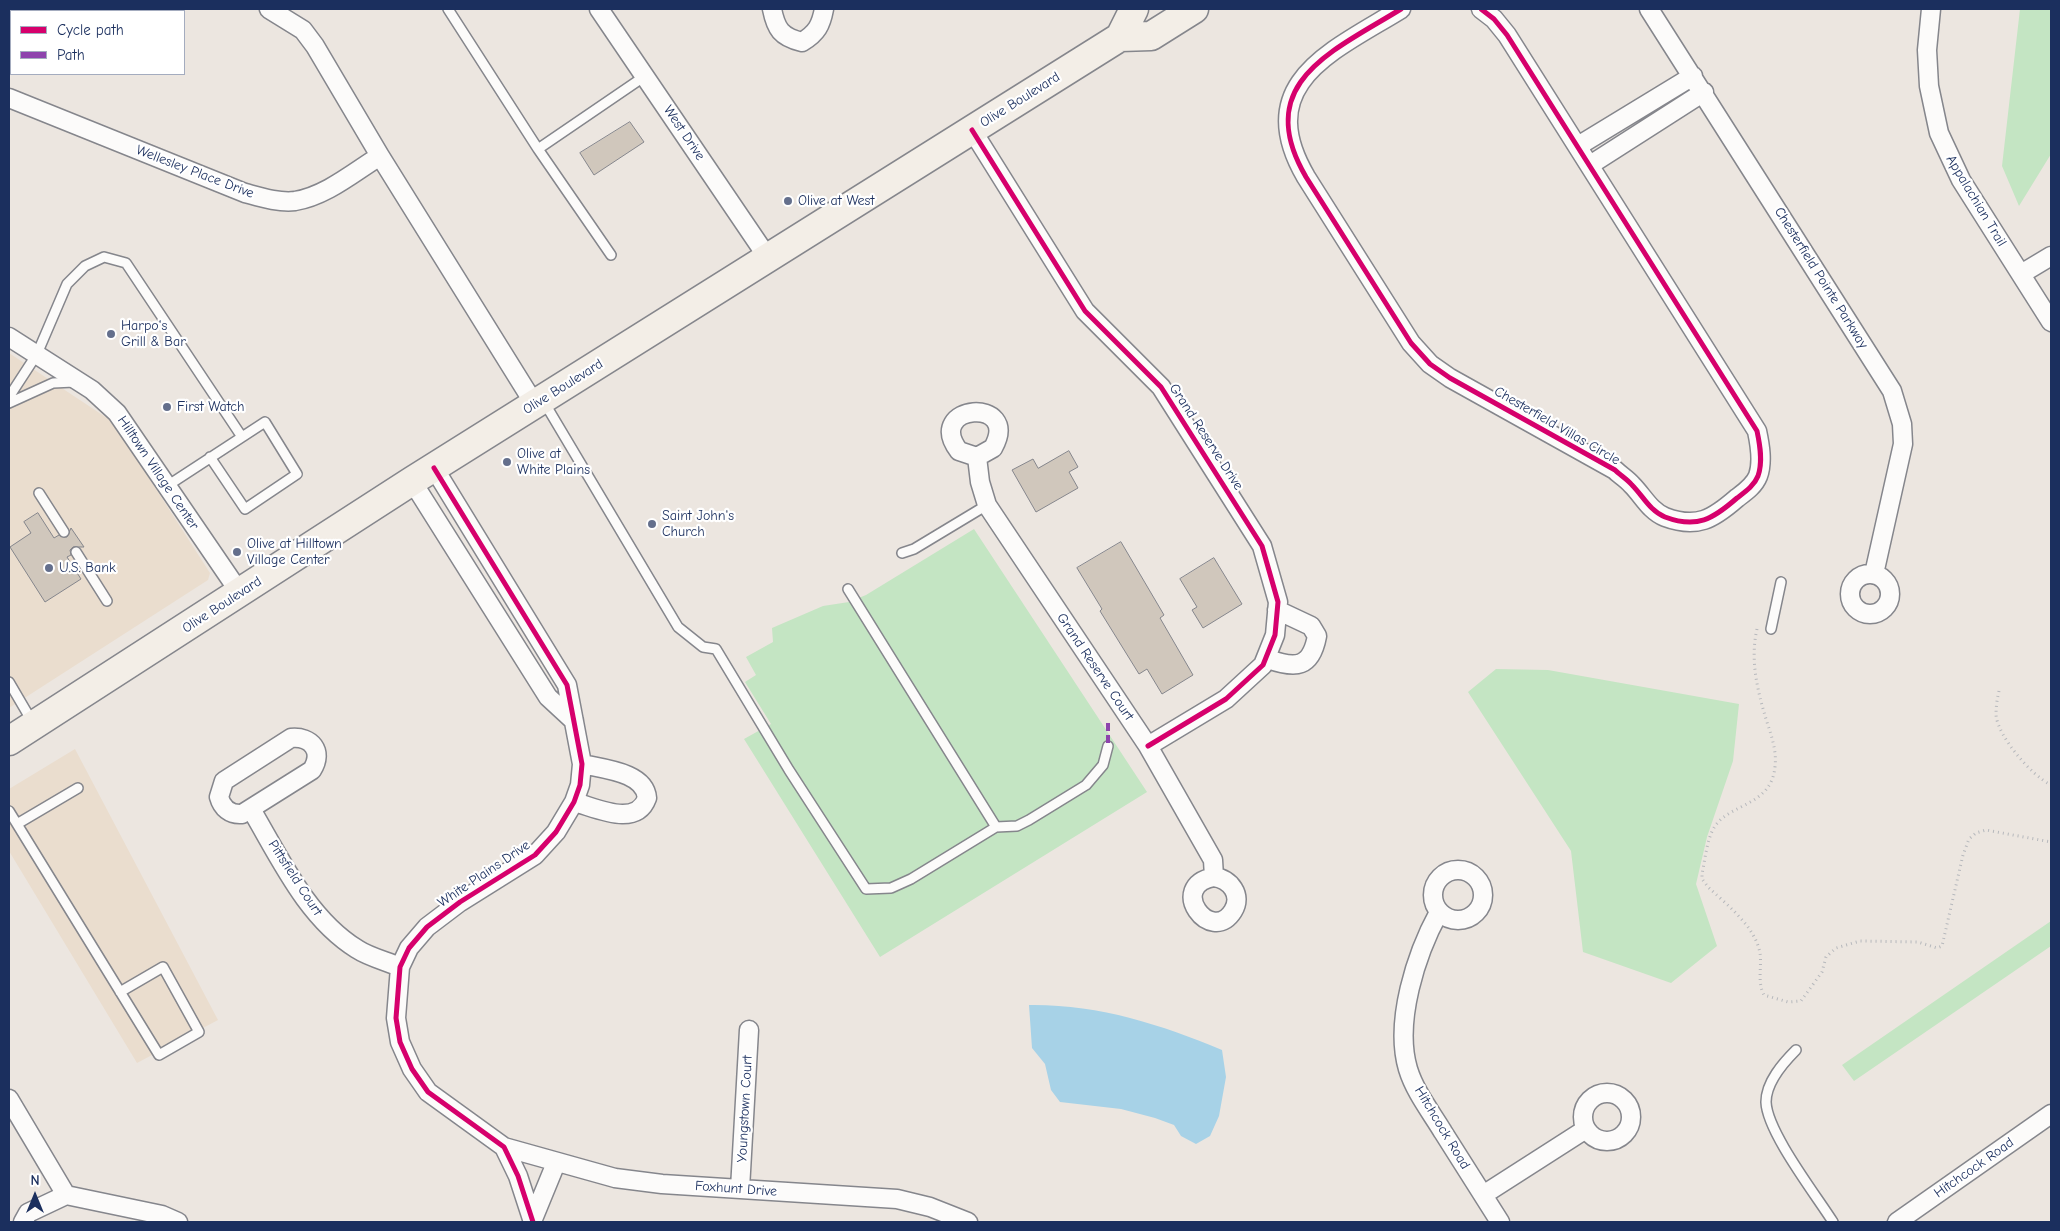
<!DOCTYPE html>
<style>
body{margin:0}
#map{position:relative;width:2060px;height:1231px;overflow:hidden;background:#ece6e0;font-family:"Comic Neue",sans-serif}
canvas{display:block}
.frame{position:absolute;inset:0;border:10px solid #1b2f5e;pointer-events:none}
.legend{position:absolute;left:10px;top:10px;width:175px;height:65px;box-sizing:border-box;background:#fff;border:1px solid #a4acbf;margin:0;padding:6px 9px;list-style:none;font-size:15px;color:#1b2f5e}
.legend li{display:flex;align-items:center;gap:10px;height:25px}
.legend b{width:25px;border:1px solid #a4acbf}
.north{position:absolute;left:10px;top:1171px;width:50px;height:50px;-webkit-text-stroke:4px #fff;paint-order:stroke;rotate:0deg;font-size:14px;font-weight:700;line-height:20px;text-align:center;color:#1b2f5e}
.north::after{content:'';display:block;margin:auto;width:18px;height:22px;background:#1b2f5e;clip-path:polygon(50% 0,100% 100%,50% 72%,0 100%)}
</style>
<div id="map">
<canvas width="2060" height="1231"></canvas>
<div class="frame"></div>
<ul class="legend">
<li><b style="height:6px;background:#d6006c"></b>Cycle path</li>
<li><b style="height:6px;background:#8e44ad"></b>Path</li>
</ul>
<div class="north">N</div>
</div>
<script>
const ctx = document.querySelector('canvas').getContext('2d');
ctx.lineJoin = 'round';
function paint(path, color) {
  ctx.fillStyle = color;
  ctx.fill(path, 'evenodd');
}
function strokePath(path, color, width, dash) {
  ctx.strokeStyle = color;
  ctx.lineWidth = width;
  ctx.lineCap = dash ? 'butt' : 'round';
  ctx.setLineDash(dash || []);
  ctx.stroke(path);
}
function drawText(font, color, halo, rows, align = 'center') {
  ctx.font = font + ' "Comic Neue",sans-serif';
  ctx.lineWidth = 4.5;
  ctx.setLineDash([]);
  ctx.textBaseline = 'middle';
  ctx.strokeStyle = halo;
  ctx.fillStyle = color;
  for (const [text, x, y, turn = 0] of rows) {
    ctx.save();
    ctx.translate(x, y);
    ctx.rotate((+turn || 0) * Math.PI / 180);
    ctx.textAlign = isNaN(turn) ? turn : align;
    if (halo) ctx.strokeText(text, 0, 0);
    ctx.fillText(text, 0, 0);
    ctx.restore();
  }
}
const built = new Path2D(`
 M9,353L113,422L210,573L208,580L9,708Z
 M75,749L218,1020L137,1063L9,851V789Z`);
const green = new Path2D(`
 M2020,9H2051V154L2019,206L2002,166Z
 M974,529L1147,792L880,957L744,739L771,724L745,682L756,675L746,657L773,642L772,628L823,606L849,602L866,595Z
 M1496,669L1548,670L1739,704L1733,761L1707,837L1696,884L1717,946L1671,983L1583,952L1571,851L1468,692Z
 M2051,921V946L1854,1081L1842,1065Z`);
const water = new Path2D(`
 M1029,1005C1097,1004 1160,1024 1222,1050L1226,1077L1219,1116L1210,1136L1196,1144L1181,1136L1174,1125L1155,1118L1121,1109L1060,1102L1051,1090L1045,1064L1032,1048Z`);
const building = new Path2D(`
 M630,122L644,142L594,175L580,153Z
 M1069,451L1078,467L1069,472L1078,488L1036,512L1012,470L1033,459L1038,468Z
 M38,513L54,538L59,535L67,537L71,528L84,547H73L70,550L71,555L67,557L81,579L45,602L10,547L31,533L24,522Z
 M1121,542L1164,615L1160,618L1193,675L1162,694L1147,669L1139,674L1100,611L1102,609L1077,568Z
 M1214,558L1242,604L1203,628L1192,610L1197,607L1180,579Z`);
const path = new Path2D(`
 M1757,629C1750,659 1757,689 1766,719C1771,735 1777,750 1775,767C1771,806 1731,803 1715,826C1707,838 1705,860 1702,874V879L1708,887C1727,905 1755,926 1760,953C1762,967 1757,982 1764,995L1788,1002L1801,1001L1822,972L1826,957L1836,948L1860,941L1918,942L1937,948L1942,946L1963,855L1969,839L1976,833L1986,830L2051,842
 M1999,691C1997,699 1996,707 1996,715C1998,737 2032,776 2051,785`);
const lane = new Path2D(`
 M448,9L538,149L611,255
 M538,149L645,76
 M9,397L37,354L67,284L85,266L104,257L126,263L242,437
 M544,402L678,627L703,647L716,649L789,770L866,889L891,888L911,879L996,827L1017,826L1029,820L1086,785L1103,765L1108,746
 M9,403L53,383L74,382
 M167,486L265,422L297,474L245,509L210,457
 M39,493L64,532
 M76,552L107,601
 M902,553L914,549L987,505
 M848,589L996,827
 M1771,629L1781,582
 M9,682L33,723
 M9,811L159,1055L199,1032L163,967L120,992
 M17,824L78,788
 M1796,1050C1783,1063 1766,1082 1766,1102C1767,1132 1816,1195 1833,1222`);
const street = new Path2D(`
 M269,9L303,30L315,46L380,156L535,405
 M599,9L768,258
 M772,9C776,29 781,37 802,42C817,33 821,25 824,9
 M1401,9C1333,51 1251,83 1306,177L1411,343L1430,364L1450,378L1615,470C1620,475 1627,479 1632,485C1643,496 1650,511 1665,517C1697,529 1713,519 1737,498C1745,492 1754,486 1758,476C1763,462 1760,445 1757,431L1507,35L1494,19L1481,9
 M1649,9L1892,391L1902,424L1903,444L1874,574
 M1931,9L1927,50L1929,86L1939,133L1961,180L2051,322
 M9,98L245,193C260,197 279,203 295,201C326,196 354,172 380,156
 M972,130L1085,311L1161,387L1262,546L1278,602L1275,635L1263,665L1226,699L1148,746
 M1578,146L1693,76
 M1590,165L1704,92
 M2021,274L2051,256
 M9,337L92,390L117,413L240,593
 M977,457L959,451C923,404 1022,396 993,448L977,457L980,482L987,505L1148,746L1213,860L1214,877C1230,879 1243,895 1233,911C1211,946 1166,886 1214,877
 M434,468L567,685L582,764L580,785L574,802L556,832L535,855L460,902L427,927L409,948L400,967L396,1018L400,1042L412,1069L428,1092L504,1147L518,1176L533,1222
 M412,481L548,697L574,721
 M1850 594a20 20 0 1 1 40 0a20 20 0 1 1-40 0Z
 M1268,659C1296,669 1311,668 1317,636L1311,626L1277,610
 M291,738C311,736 324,751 312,770L242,814C230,815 222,808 219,797L224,781Z
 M574,802C597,808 636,828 647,798C645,772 603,769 582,764
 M251,809C280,858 307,918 357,949C369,957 386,961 400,967
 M1433 895a25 25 0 1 1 50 0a25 25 0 1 1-50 0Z
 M1439,912C1416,954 1394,1022 1408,1069C1415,1092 1431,1112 1443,1132C1462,1162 1481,1192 1500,1222
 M1583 1117a24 24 0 1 1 48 0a24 24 0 1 1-48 0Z
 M9,1099L66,1195L162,1215L178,1222
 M504,1147L615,1178L662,1184L897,1199L930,1207L968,1222
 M740,1189L749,1030
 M1483,1195L1586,1129
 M533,1219L556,1163
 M23,1222L28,1213L66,1195
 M1897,1222L2051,1114`);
const primary = new Path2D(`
 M1120,37L1134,9
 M9,741L412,481L1120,37L1151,36L1194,9`);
const quiet = new Path2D(`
 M1108,723V746`);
const cycleway = new Path2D(`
 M1401,9C1333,51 1251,83 1306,177L1411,343L1430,364L1450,378L1615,470C1620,475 1627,479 1632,485C1643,496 1650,511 1665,517C1697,529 1713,519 1737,498C1745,492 1754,486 1758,476C1763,462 1760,445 1757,431L1507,35L1494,19L1481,9
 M972,130L1085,311L1161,387L1262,546L1278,602L1275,635L1263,665L1226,699L1148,746
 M434,468L567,685L582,764L580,785L574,802L556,832L535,855L460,902L427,927L409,948L400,967L396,1018L400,1042L412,1069L428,1092L504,1147L518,1176L533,1222`);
const markers = [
 [788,201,5,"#646f8c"],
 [111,334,5,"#646f8c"],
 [167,407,5,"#646f8c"],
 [507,462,5,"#646f8c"],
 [652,524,5,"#646f8c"],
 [237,552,5,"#646f8c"],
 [49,568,5,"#646f8c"]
];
const streetNames = [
 ["Olive Boulevard",1020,100,-32],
 ["West Drive",684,133,56],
 ["Wellesley Place Drive",195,172,21],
 ["Appalachian Trail",1976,201,59],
 ["Chesterfield Pointe Parkway",1821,278,58],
 ["Olive Boulevard",563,387,-32],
 ["Chesterfield Villas Circle",1557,426,30],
 ["Grand Reserve Drive",1206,437,57],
 ["Hilltown Village Center",158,473,56],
 ["Olive Boulevard",222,605,-33],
 ["Grand Reserve Court",1095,667,56],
 ["White Plains Drive",484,874,-34],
 ["Pittsfield Court",295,878,57],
 ["Youngstown Court",745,1109,-87],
 ["Hitchcock Road",1442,1128,59],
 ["Hitchcock Road",1974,1168,-35],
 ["Foxhunt Drive",736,1189,4]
];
const poiNames = [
 ["Olive at West",798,201],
 ["Harpo's",121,326],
 ["Grill & Bar",121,342],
 ["First Watch",177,407],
 ["Olive at",517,454],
 ["White Plains",517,470],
 ["Saint John's",662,516],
 ["Church",662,532],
 ["Olive at Hilltown",247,544],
 ["Village Center",247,560],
 ["U.S. Bank",59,568]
];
paint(built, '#eaddce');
paint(green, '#c4e5c3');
paint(water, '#a7d2e7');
paint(building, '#d0c7bc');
strokePath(building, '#85868c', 1);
strokePath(lane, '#85868c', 12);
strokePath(street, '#85868c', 21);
strokePath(primary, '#85868c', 31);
strokePath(path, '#b6b8bc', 3, [1, 4]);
strokePath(lane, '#fcfbfa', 9);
strokePath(street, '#fcfbfa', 18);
strokePath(primary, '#f3eee7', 28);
strokePath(quiet, '#8e44ad', 4, [8, 4]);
strokePath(cycleway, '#d6006c', 5);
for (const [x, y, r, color] of markers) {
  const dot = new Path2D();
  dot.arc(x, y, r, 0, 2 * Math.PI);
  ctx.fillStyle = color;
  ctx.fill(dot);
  strokePath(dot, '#fff', 2);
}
drawText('14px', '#1b2f5e', '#fff', streetNames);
drawText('14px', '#1b2f5e', '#fff', poiNames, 'left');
</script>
